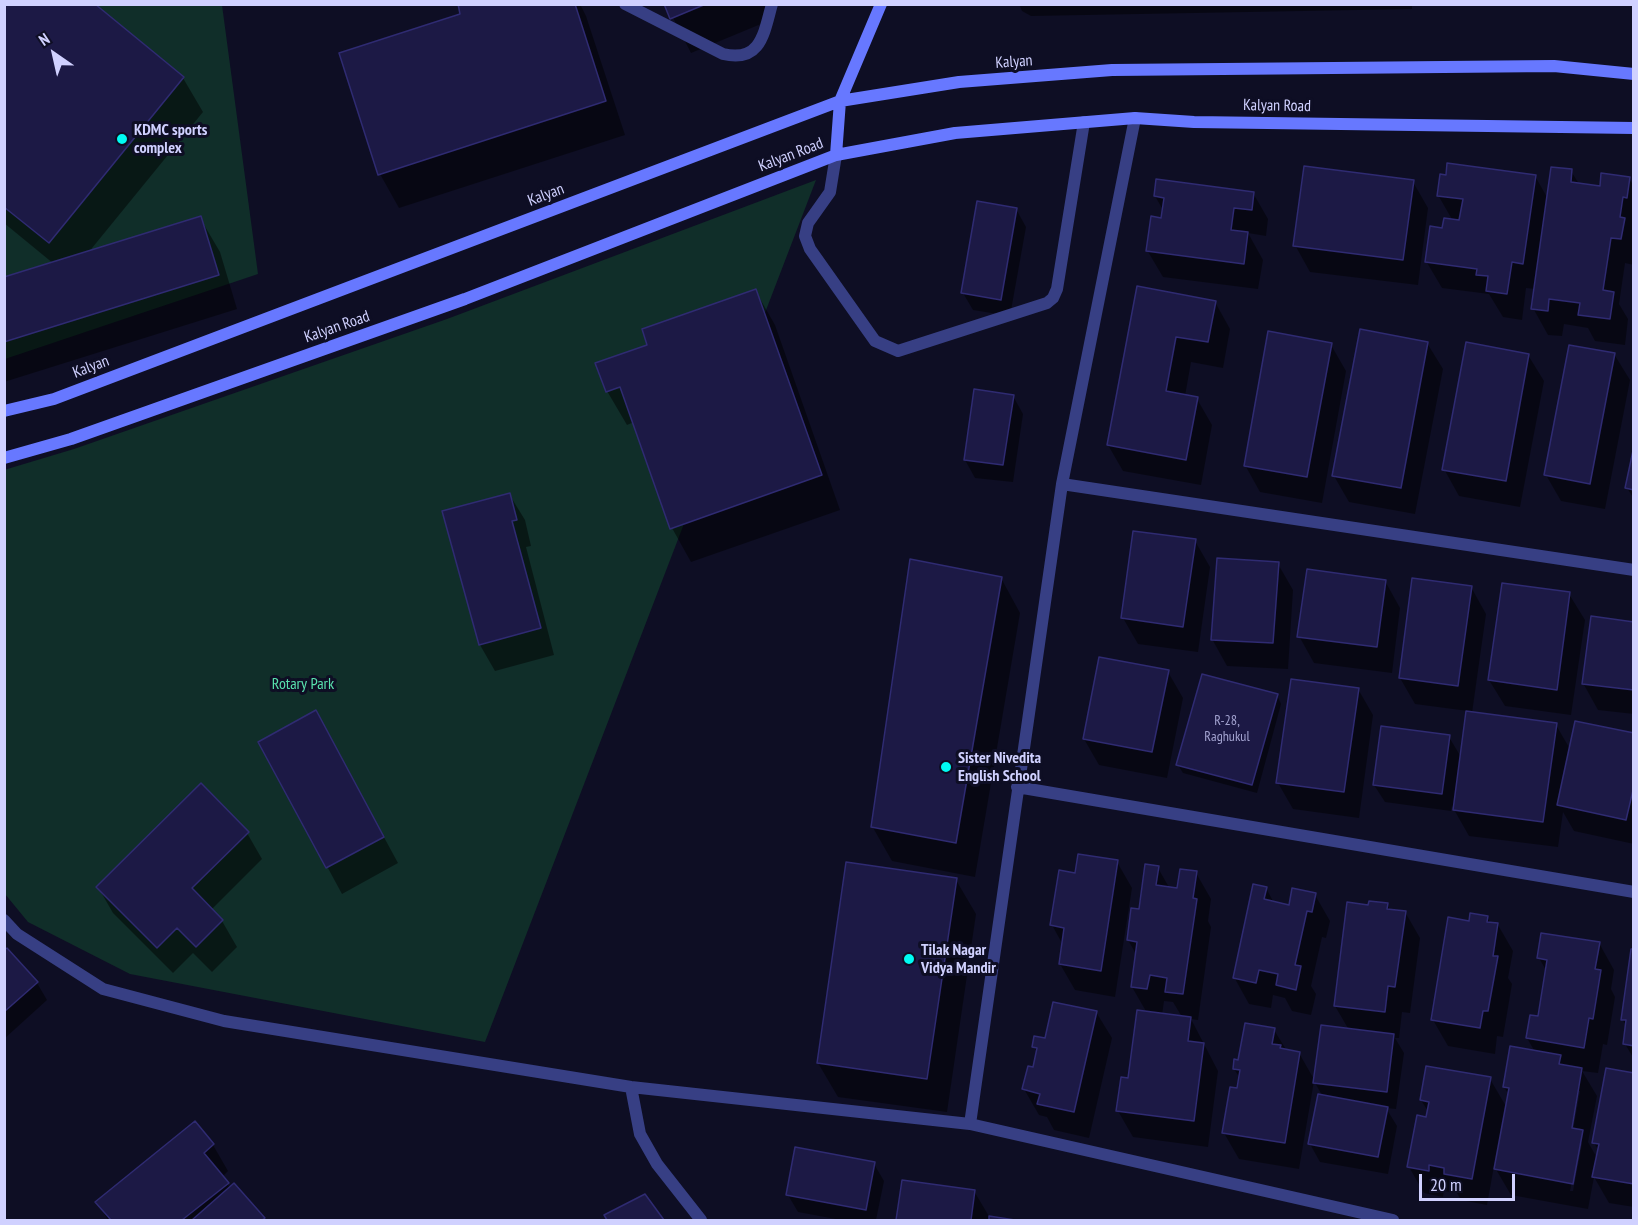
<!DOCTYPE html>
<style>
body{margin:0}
#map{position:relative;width:1638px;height:1225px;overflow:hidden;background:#0e0e24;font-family:"PT Sans Narrow",sans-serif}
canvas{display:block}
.frame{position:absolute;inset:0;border:6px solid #d0d1ff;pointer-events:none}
.north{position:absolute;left:24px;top:24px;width:60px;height:60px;-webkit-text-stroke:4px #0e0e24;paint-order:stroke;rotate:326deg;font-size:16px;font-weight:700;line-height:24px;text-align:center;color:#d0d1ff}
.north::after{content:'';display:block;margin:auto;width:21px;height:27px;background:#d0d1ff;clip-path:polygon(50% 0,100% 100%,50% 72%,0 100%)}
.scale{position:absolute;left:1419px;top:1174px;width:96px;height:27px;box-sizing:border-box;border:3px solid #d0d1ff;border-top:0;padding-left:8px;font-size:18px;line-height:21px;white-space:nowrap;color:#d0d1ff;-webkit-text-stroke:4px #0e0e24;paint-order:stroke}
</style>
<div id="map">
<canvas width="1638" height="1225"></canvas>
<div class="frame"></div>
<div class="north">N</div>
<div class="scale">20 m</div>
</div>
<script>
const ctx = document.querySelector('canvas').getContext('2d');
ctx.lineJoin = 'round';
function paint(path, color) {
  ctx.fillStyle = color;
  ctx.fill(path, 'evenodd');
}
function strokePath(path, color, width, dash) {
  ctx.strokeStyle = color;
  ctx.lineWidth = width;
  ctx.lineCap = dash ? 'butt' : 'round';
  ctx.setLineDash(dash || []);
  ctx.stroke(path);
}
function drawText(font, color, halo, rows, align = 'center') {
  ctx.font = font + ' "PT Sans Narrow",sans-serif';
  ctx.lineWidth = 6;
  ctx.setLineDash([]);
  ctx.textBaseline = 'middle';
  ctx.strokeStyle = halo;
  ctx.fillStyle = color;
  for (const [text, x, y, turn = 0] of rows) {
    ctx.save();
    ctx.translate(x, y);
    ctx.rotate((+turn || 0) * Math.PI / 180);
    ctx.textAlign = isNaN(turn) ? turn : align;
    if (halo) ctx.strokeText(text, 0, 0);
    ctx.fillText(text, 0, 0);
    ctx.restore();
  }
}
const green = new Path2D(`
 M4,5H222L258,274L5,359Z
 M816,180L485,1042L130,974L28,922L5,894L4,470L74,449L447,319Z`);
const shadow = new Path2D(`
 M4,4L183,78L203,112L88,253L200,218L220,252L237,309L4,382V279L54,264L4,223Z
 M460,4H580L586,16L625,135L399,208L380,174L463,15Z
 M666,4H767L773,19L691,53Z
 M1019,4H1412V9L1031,16L1022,11Z
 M1571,171L1579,184L1601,187L1629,179L1634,186V265L1625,263L1619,304L1628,319L1625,345L1595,341L1588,328L1564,324L1562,336L1548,335L1533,308L1535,289L1526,288L1522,320L1503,317L1489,294L1442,288L1426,261L1444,230L1453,221L1438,195L1535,176L1548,199Z
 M1413,182L1428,208L1418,285L1310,272L1295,245Z
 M1253,193L1268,219L1266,236L1248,233L1263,260L1258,289L1163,277L1147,250L1162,219L1163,210L1155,196Z
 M1016,209L1026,227L1010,316L973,310L963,293Z
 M1138,288L1215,302L1230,329L1223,368L1191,362L1185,396L1197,399L1212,425L1201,485L1123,471L1108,445Z
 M755,290L775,325L840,510L691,562L672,528L634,422L627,425L607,391L649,346Z
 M1427,343L1443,369L1415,514L1349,502L1334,476Z
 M1331,345L1346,371L1322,503L1260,492L1245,465Z
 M1614,354L1630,380L1605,509L1561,501L1546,475Z
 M1528,355L1544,381L1520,507L1459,496L1444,469Z
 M1013,396L1023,414L1013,482L975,478L965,460Z
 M1634,454V499L1627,488Z
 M509,494L525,520L531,546L526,547L554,655L495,671L480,645Z
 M1195,541L1210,567L1198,652L1138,644L1123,618Z
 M1278,564L1293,590L1288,669L1227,666L1212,639Z
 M1001,578L1020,613L975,877L892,861L872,826Z
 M1385,581L1400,608L1392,673L1314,663L1299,636Z
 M1471,587L1486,614L1472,713L1556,725L1570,749L1634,735V844L1574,831L1563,812L1558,847L1469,836L1452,806L1451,811L1385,802L1374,785L1449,737L1461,757L1468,711L1415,704L1400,678Z
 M1569,594L1585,620L1571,715L1505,706L1489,680Z
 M1634,623V714L1598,710L1583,683Z
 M1168,672L1183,698L1167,778L1099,765L1084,739Z
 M1358,689L1373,715L1359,818L1293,809L1278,783Z
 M1277,695L1281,704L1257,793L1183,773L1178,765Z
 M330,738L398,863L342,894L260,743Z
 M247,833L262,859L211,910L222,921L237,947L212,972L193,953L173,973L113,913L98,887Z
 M1117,862L1132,888L1115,997L1075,990L1060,964L1063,945L1052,925L1076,874Z
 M1158,868L1170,889L1178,890L1196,873L1211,899L1208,921L1211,927L1198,1020L1191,1019L1218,1071L1208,1147L1133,1137L1118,1111L1129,1079L1147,1013L1132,987L1136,954L1128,940ZM1164,1001L1173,1002L1182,1017L1162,1015Z
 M956,880L976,914L947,1112L838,1097L818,1063Z
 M1266,888L1274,903L1290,906L1315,895L1330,921L1326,938L1322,937L1311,986L1316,994L1311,1015L1292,1011L1285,998L1273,995L1271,1008L1249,1004L1234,977Z
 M1387,904L1390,910L1405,912L1420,938L1410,1013L1402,1012L1399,1038H1395L1404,1053L1396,1109L1386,1108L1397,1126L1388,1174L1320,1162L1310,1144L1323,1097L1314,1081L1299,1169L1239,1159L1224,1133L1240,1078L1234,1069L1274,1030L1287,1051L1299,1053L1315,1081L1349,1030L1335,1006L1370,906Z
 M1487,917L1491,924L1498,925L1513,951L1508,978L1512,984L1503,1037L1497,1036L1495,1054L1448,1046L1433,1020L1470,922Z
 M1599,943L1614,970L1611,989L1615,997L1607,1045L1603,1044L1598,1073L1582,1071L1597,1096L1588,1142L1597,1158L1599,1151L1594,1143L1634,1074V1207L1609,1203L1594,1177L1588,1209L1511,1195L1494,1166L1487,1205L1461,1200L1457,1193L1444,1191L1443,1197L1424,1193L1409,1167L1429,1113L1421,1100L1490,1079L1507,1108L1509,1095L1504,1087L1535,1052L1527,1038L1539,1018L1547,972L1539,958ZM1577,1091H1580L1572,1136L1569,1135ZM1580,1141L1582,1144L1573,1191H1570Z
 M1634,951V1059L1625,1044L1627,1027L1622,1019Z
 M4,952L37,983L47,1000L4,1039Z
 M1096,1012L1112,1038L1089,1138L1054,1130L1047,1117L1039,1115L1024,1089L1034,1069L1037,1053L1034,1047Z
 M195,1123L213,1145L228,1171L222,1177L231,1189L264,1220H108L97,1202Z
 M874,1164L884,1181L876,1220H841L798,1212L788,1195Z
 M903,1181L974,1191L990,1218L1005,1220H897Z
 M645,1196L662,1220H608L606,1216Z`);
const building = new Path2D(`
 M4,4H95L184,77L49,243L4,207Z
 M458,4H575L606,101L378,175L339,53L460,14Z
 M664,4H706L670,19Z
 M1447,163L1536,175L1523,264L1512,262L1507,294L1486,291L1488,276L1476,275L1477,269L1425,262L1430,226L1442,228L1444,218L1459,220L1463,199L1437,196L1440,174L1446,175Z
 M1304,166L1414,180L1403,260L1293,246Z
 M1551,167L1572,169L1571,182L1600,186L1601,173L1630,177L1627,198L1623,197L1620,217L1625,218L1621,239L1611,238L1603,290L1614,292L1610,319L1578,315L1580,303L1549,299L1548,311L1531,309Z
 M1156,179L1254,192L1252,210L1234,208L1231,230L1248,232L1244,264L1146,251L1151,216L1161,218L1164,198L1154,196Z
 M977,201L1017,208L1001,300L961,293Z
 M201,216L219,275L4,342V277Z
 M1137,286L1216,301L1208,342L1176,337L1166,391L1198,397L1186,460L1107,445Z
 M756,289L822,475L670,529L620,387L606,392L595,363L647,345L642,329Z
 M1360,329L1428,342L1401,488L1332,476Z
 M1268,331L1332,343L1307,477L1244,466Z
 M1466,342L1529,354L1506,481L1442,470Z
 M1569,345L1615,353L1590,484L1544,475Z
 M974,389L1014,395L1003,465L964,460Z
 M1634,446V490L1625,488Z
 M510,493L517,520L512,521L541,628L479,645L442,511Z
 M1133,531L1196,539L1183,627L1121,618Z
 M1217,558L1279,562L1273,643L1211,640Z
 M910,559L1002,577L956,843L871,827Z
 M1307,569L1386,580L1377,647L1297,637Z
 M1412,578L1472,586L1458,686L1399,678Z
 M1502,583L1570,592L1557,690L1488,680Z
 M1591,616L1634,622V690L1582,684Z
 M1099,657L1169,670L1152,752L1083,739Z
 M1202,674L1278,694L1252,785L1176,765Z
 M1291,679L1359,688L1344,792L1276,783Z
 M316,710L384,837L326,868L258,742Z
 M1466,711L1557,723L1543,822L1453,810Z
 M1575,721L1634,733V786L1626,820L1557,805Z
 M1381,726L1450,735L1442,794L1373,785Z
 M201,783L249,832L192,888L223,920L196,947L177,928L157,948L96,887Z
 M1078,854L1118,860L1101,971L1059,964L1064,928L1050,925L1059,870L1075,873Z
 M846,862L957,878L927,1079L817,1063Z
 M1145,864L1159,866L1156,885L1177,888L1180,869L1197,871L1193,898L1197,899L1183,994L1165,992L1167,978L1150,975L1147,989L1131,987L1137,942L1127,940L1131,908L1139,909Z
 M1253,884L1267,887L1264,899L1289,905L1292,888L1316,893L1312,912L1307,911L1295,965L1301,966L1296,990L1276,985L1278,974L1259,970L1256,983L1233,978Z
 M1369,901L1388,903L1387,909L1406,911L1395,987L1388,986L1385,1012L1334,1006L1347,902L1368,905Z
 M1470,913L1488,916L1487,922L1498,923L1493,956H1498L1488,1011H1483L1480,1028L1431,1020L1448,917L1469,921Z
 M1541,933L1600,942L1595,969L1601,970L1593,1019L1589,1018L1584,1048L1526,1038L1530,1015L1538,1016L1547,960L1537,958Z
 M7,948L38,982L4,1012V950Z
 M1631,949H1634V1046L1623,1044L1626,1020H1621Z
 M1053,1002L1097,1011L1074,1112L1037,1104L1040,1094L1022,1089L1028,1066L1033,1067L1037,1048L1032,1047L1034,1036L1045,1038Z
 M1137,1010L1191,1017L1188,1041L1204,1043L1194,1121L1116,1111L1121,1077L1128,1078Z
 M1245,1023L1275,1028L1272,1044L1281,1045L1280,1048L1300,1052L1285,1143L1222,1133L1230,1087L1237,1088L1240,1070L1233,1069L1234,1059L1238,1060Z
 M1321,1025L1394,1034L1387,1092L1313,1083Z
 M1510,1046L1561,1055L1559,1064L1582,1068L1572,1128L1583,1130L1573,1184L1494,1169L1509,1088L1503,1087Z
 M1426,1066L1491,1077L1472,1179L1444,1174V1168L1429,1165V1171L1407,1167L1417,1115L1426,1117L1429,1102L1420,1100Z
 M1606,1068L1634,1073V1184L1592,1177L1599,1144L1592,1143Z
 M1318,1094L1388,1107L1378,1157L1308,1144Z
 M195,1121L214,1144L204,1153L229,1183L182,1220H111L95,1202Z
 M795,1147L875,1162L866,1210L786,1195Z
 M902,1180L975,1190L971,1220H896Z
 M234,1183L265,1218L262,1220H192Z
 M645,1194L664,1220H607L604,1215Z
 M989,1216L1015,1220H989Z`);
const lane = new Path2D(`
 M625,4L723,54C761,63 764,33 772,4
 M836,155L830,192L808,223L805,236L810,249L875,341L898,351L1047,303L1053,298L1057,289L1084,122`);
const street = new Path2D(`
 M1062,484L1634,570
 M1017,787L1634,892
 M4,920L17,934L103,989L224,1021L631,1087L970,1124L1393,1220
 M631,1087L640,1134L657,1164L701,1220
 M970,1124L1062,484L1135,118`);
const secondary = new Path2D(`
 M836,155L840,101L881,4
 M4,411L54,399L840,101L959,82L1112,70L1554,66L1634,74
 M4,458L71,439L465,299L836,155L955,133L1135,118L1194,122L1634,128`);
const markers = [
 [122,139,6,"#00fbf3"],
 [946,767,6,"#00fbf3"],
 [909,959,6,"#00fbf3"]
];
const numberNames = [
 ["R-28,",1227,721],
 ["Raghukul",1227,737]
];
const streetNames = [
 ["Kalyan",1014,62,-4],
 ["Kalyan Road",1277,106,1],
 ["Kalyan Road",791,155,-21],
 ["Kalyan",546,195,-21],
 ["Kalyan Road",337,327,-19],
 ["Kalyan",91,367,-21]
];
const poiNames = [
 ["KDMC sports",134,130],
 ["complex",134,148],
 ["Sister Nivedita",958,758],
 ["English School",958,776],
 ["Tilak Nagar",921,950],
 ["Vidya Mandir",921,968]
];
const parkNames = [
 ["Rotary Park",303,684]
];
paint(green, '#102e29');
paint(shadow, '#0007');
paint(building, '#1c1945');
strokePath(building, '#2f2b72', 1.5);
strokePath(lane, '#373f84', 12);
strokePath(street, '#373f84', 12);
strokePath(secondary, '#6778ff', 12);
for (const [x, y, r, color] of markers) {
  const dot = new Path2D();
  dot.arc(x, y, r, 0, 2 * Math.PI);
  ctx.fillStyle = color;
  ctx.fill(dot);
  strokePath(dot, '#0e0e24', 2);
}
drawText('14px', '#a3a3d0', null, numberNames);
drawText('16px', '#d0d1ff', '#0e0e24', streetNames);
drawText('bold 16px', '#d0d1ff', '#0e0e24', poiNames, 'left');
drawText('16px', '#59e2ae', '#0e0e24', parkNames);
</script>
